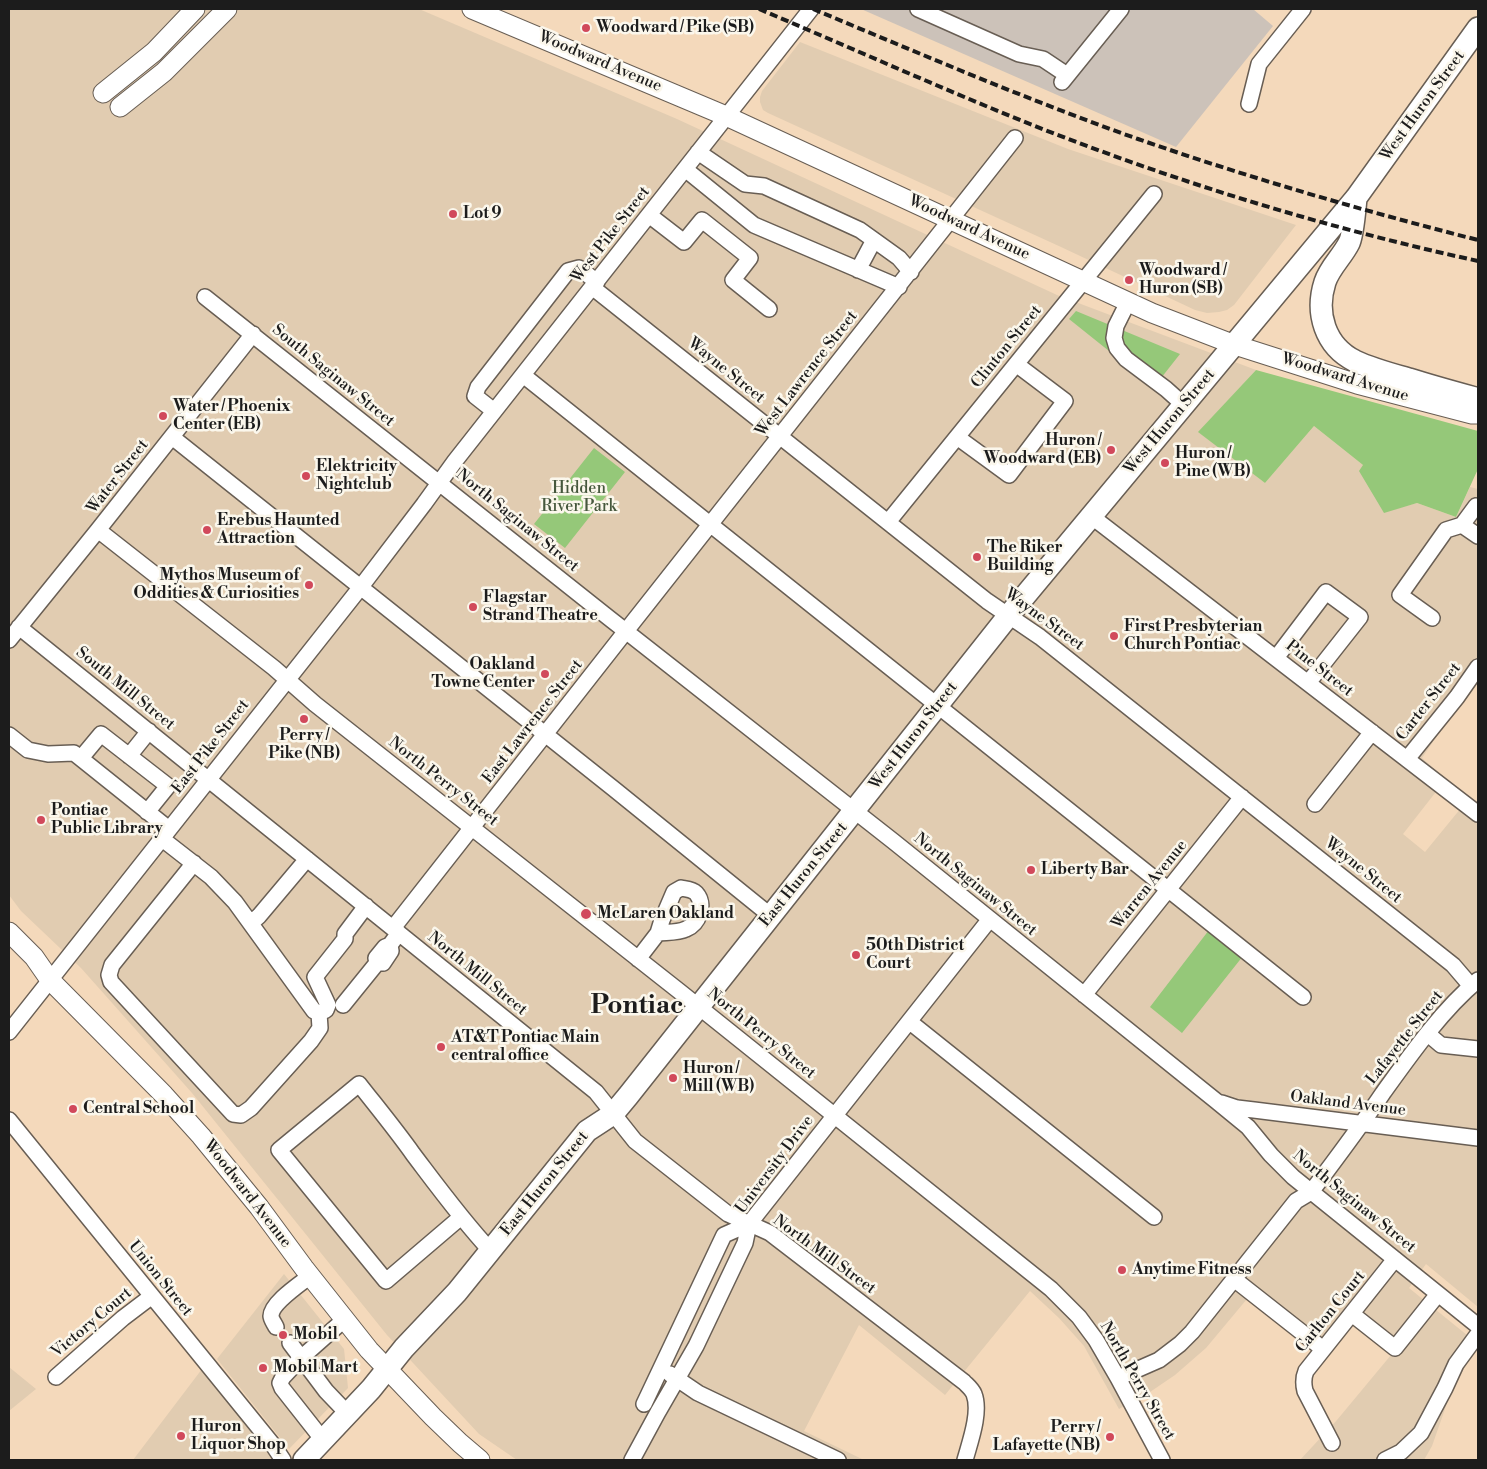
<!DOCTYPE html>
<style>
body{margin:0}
#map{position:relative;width:1487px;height:1469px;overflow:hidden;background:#f4d9bb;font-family:"Libre Bodoni",serif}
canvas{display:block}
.frame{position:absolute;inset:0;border:10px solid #1c1c1c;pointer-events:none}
</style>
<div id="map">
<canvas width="1487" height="1469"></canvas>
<div class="frame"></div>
</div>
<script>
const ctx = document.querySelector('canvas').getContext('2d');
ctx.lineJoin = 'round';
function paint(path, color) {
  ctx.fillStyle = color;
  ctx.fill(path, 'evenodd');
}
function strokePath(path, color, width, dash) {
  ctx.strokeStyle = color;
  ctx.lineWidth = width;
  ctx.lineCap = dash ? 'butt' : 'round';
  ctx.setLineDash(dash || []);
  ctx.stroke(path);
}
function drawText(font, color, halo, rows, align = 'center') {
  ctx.font = font + ' "Libre Bodoni",serif';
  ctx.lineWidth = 5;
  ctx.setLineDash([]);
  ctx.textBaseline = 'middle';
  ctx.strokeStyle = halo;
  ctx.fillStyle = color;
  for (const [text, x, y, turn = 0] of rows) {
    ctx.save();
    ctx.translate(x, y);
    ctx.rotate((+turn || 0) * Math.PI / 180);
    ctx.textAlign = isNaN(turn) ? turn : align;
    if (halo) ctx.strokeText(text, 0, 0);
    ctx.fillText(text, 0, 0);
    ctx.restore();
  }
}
const built = new Path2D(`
 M9,9H419L677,119L1057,295L1256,370L1199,432L1265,483L1314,426L1363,465L1384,512L1417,503L1456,517L1470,487L1478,489V676L1422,758L1446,779L1403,834L1425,852L1470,797L1478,804V1307L1426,1264L1409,1288L1478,1344L1451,1392L1432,1446L1424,1460H1300L1337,1420L1391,1355L1351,1325L1329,1352L1252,1293L1206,1348L1175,1375L1150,1392L1119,1409L1084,1346L1059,1318L1030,1291L945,1395L859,1325L804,1431L864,1460H517L479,1434L387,1335L192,1093L81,968L21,911L9,895Z
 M800,42L1068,149L1296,225L1234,305L1227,310L1219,312L1207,313L1195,310L1061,247L768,113L763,110L760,102V97L762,91Z
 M284,1274L344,1349L348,1388L289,1449L217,1359Z
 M9,1367L36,1389L9,1411Z
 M202,1369L273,1460H133Z`);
const industrial = new Path2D(`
 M861,9H1253L1273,26L1176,147Z`);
const green = new Path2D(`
 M1076,311L1180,354L1154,387L1069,319Z
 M1256,370L1478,431V469L1456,517L1417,503L1384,513L1359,471L1363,465L1314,426L1265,483L1198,432Z
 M594,448L625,472L565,548L534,524Z
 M1209,930L1243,956L1182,1033L1150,1007Z`);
const minor = new Path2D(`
 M918,9L1019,54L1043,59L1067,75
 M1062,82L1121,9
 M1249,104L1259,64L1303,9
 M698,152L745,184L764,186L860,230L899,258L911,272
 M685,169L754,225L899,287
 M649,215L684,242L702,220L750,258L733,280L769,309
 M858,270L874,240
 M592,287L987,601L1040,637L1453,965L1471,986
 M205,297L609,618L893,841L1215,1100L1248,1127L1271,1155L1293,1177L1478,1326
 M1128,302L1116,326L1114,338L1117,348L1126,359L1166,389L1185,406
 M523,375L1303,997
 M494,411L475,396L478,387L568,271L579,268L597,282
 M172,437L614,789L771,916
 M957,437L1009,475L1065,401L1016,364
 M1091,516L1478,814
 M888,522L1154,194
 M1462,525L1476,506L1478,508
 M98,530L274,668L315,704L679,991L1051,1289L1079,1317L1096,1340L1118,1378L1162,1460
 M1432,618L1400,595L1446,530L1462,525L1478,536
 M19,627L596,1092L635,1141L728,1214L770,1233L964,1382C968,1386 972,1389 974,1394C981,1412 970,1442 965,1460
 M9,640L98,530L253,334
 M1276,658L1326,592L1360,617L1308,683
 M9,735L28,750L48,754L74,753L169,829
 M129,756L149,731
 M81,758L101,734L168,786L147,812
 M1407,759L1457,697L1478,667
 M1315,804L1372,732
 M161,838L211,877L235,902L314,1011L319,1013L326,1010L328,1005L315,977L345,939V934L366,906
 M194,863L112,965L109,975L111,982L233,1114L241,1115L251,1108L311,1041L320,1028L319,1013
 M681,888C686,889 692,889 696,893C706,904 699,924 686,929C678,933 667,932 658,933L662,920L674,892Z
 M251,923L259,916L307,859
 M393,928L626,631L1015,138
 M390,945L391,951L383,963H377L376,958L385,947L390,945L399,933
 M638,959L658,933
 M1084,995L1242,797
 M343,1005L377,963
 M910,1022L1154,1217
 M9,1032L360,588L424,504L455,461L811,9
 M1428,1034L1441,1045L1478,1049
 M1222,1103L1237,1108L1254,1110L1478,1138
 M9,1120L273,1445L283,1460
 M461,1217L386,1281L279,1150L359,1084C377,1107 396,1130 413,1154C438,1187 462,1220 490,1250
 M1234,1279L1323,1349
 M1352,1314L1395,1348L1438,1294
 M276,1327C274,1323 271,1319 271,1316C271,1303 300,1284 310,1276
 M290,1343L326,1391L348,1414
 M670,1374L698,1393L838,1460
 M56,1377L123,1318L152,1296
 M1118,1378L1159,1360L1180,1344L1192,1332L1296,1201L1311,1192C1336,1159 1360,1127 1383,1093C1411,1054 1442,1010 1478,980
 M644,1404L724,1235L749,1224
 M323,1440L282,1388L280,1383L283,1377L301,1358L345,1319
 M1332,1443L1305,1391C1303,1383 1303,1378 1306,1371L1395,1259
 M632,1460L658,1412L696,1346L745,1243L749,1224L990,919
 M1385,1460L1401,1452L1421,1433L1445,1388L1456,1364L1478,1334`);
const major = new Path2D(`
 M472,9L726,116L1152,313L1235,345L1357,384L1472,414H1478
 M103,93L154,52L195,9
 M120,107L164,72L227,9
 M9,932L34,957L50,980L164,1095L201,1136L259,1207L304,1268L369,1350L433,1417L460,1443L480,1460`);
const highway = new Path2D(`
 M1356,198C1355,208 1353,236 1349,243C1342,257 1330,267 1325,282C1315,313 1325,346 1355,361C1372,369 1391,374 1409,379C1431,386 1453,392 1475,398L1478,401
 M304,1460L371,1389L404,1348L457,1292L587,1131L613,1114L628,1096L1009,615L1356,198L1478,28`);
const rail = new Path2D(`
 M759,9C854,49 949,92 1045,130C1186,185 1331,229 1478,261
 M813,9C921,54 1028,100 1138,139C1250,178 1364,211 1478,240`);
const markers = [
 [586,28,5,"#d1495b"],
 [453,214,5,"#d1495b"],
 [1129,280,5,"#d1495b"],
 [163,416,5,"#d1495b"],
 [1111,450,5,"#d1495b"],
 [1165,463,5,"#d1495b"],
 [306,476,5,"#d1495b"],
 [207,530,5,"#d1495b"],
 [977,557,5,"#d1495b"],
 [309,585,5,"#d1495b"],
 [473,607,5,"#d1495b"],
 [1114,636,5,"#d1495b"],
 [545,674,5,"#d1495b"],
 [304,719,5,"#d1495b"],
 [41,820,5,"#d1495b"],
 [1031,870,5,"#d1495b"],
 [586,914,6,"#d1495b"],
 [856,955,5,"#d1495b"],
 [441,1047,5,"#d1495b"],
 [673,1078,5,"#d1495b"],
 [73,1109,5,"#d1495b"],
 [1122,1270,5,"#d1495b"],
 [283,1335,5,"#d1495b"],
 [263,1368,5,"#d1495b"],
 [181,1436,5,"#d1495b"],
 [1110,1437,5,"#d1495b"]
];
const poiNames = [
 ["Woodward / Pike (SB)",596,28],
 ["Lot 9",463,214],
 ["Woodward /",1139,271],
 ["Huron (SB)",1139,289],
 ["Water / Phoenix",173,407],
 ["Center (EB)",173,425],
 ["Huron /",1101,441,"right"],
 ["Woodward (EB)",1101,459,"right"],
 ["Huron /",1175,454],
 ["Pine (WB)",1175,472],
 ["Elektricity",316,467],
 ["Nightclub",316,485],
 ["Erebus Haunted",217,521],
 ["Attraction",217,539],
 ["The Riker",987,548],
 ["Building",987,566],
 ["Mythos Museum of",299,576,"right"],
 ["Oddities & Curiosities",299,594,"right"],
 ["Flagstar",483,598],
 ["Strand Theatre",483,616],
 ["First Presbyterian",1124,627],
 ["Church Pontiac",1124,645],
 ["Oakland",535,665,"right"],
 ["Towne Center",535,683,"right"],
 ["Perry /",304,736,"center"],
 ["Pike (NB)",304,754,"center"],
 ["Pontiac",51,811],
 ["Public Library",51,829],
 ["Liberty Bar",1041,870],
 ["McLaren Oakland",597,914],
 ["50th District",866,946],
 ["Court",866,964],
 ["AT&T Pontiac Main",451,1038],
 ["central office",451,1056],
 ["Huron /",683,1069],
 ["Mill (WB)",683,1087],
 ["Central School",83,1109],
 ["Anytime Fitness",1132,1270],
 ["Mobil",293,1335],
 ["Mobil Mart",273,1368],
 ["Huron",191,1427],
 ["Liquor Shop",191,1445],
 ["Perry /",1100,1428,"right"],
 ["Lafayette (NB)",1100,1446,"right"]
];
const streetNames = [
 ["Woodward Avenue",600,62,23],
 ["West Huron Street",1423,106,-54],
 ["Woodward Avenue",969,228,25],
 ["West Pike Street",611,235,-52],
 ["Clinton Street",1007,347,-51],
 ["Wayne Street",726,371,39],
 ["West Lawrence Street",807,374,-52],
 ["South Saginaw Street",333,376,39],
 ["Woodward Avenue",1345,378,17],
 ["West Huron Street",1170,422,-50],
 ["Water Street",118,477,-52],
 ["North Saginaw Street",517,521,39],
 ["Wayne Street",1044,620,36],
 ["Pine Street",1319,669,38],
 ["South Mill Street",125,689,39],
 ["Carter Street",1429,702,-52],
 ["East Lawrence Street",533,722,-52],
 ["West Huron Street",914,736,-52],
 ["East Pike Street",211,747,-52],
 ["North Perry Street",443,782,38],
 ["Wayne Street",1363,871,39],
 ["East Huron Street",804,875,-51],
 ["North Saginaw Street",975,885,39],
 ["Warren Avenue",1150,885,-51],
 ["North Mill Street",477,974,39],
 ["North Perry Street",761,1034,39],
 ["Lafayette Street",1405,1038,-52],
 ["Oakland Avenue",1348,1104,7],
 ["University Drive",775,1165,-53],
 ["East Huron Street",545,1184,-51],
 ["Woodward Avenue",247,1194,52],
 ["North Saginaw Street",1354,1202,39],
 ["North Mill Street",824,1255,36],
 ["Union Street",160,1279,51],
 ["Carlton Court",1331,1312,-51],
 ["Victory Court",92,1323,-40],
 ["North Perry Street",1137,1381,60]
];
const parkNames = [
 ["Hidden",579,489],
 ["River Park",579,507]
];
const townNames = [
 ["Pontiac",637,1007]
];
paint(built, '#e1ccb1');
paint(industrial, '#ccc2b9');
paint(green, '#95c879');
strokePath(minor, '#685e54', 18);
strokePath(major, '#685e54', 21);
strokePath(highway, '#685e54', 24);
strokePath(minor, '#fff', 15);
strokePath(major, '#fff', 19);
strokePath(highway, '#fff', 21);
strokePath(rail, '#1c1c1c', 4, [8, 4]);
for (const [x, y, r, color] of markers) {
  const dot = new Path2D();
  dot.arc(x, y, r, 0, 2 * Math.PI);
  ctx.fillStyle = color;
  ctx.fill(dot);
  strokePath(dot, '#fbf7ec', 2);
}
drawText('bold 16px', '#1c1c1c', '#fbf7ec', poiNames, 'left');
drawText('16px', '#1c1c1c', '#fbf7ec', streetNames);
drawText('16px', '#46583d', '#fbf7ec', parkNames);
drawText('bold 26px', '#1c1c1c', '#fbf7ec', townNames);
</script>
